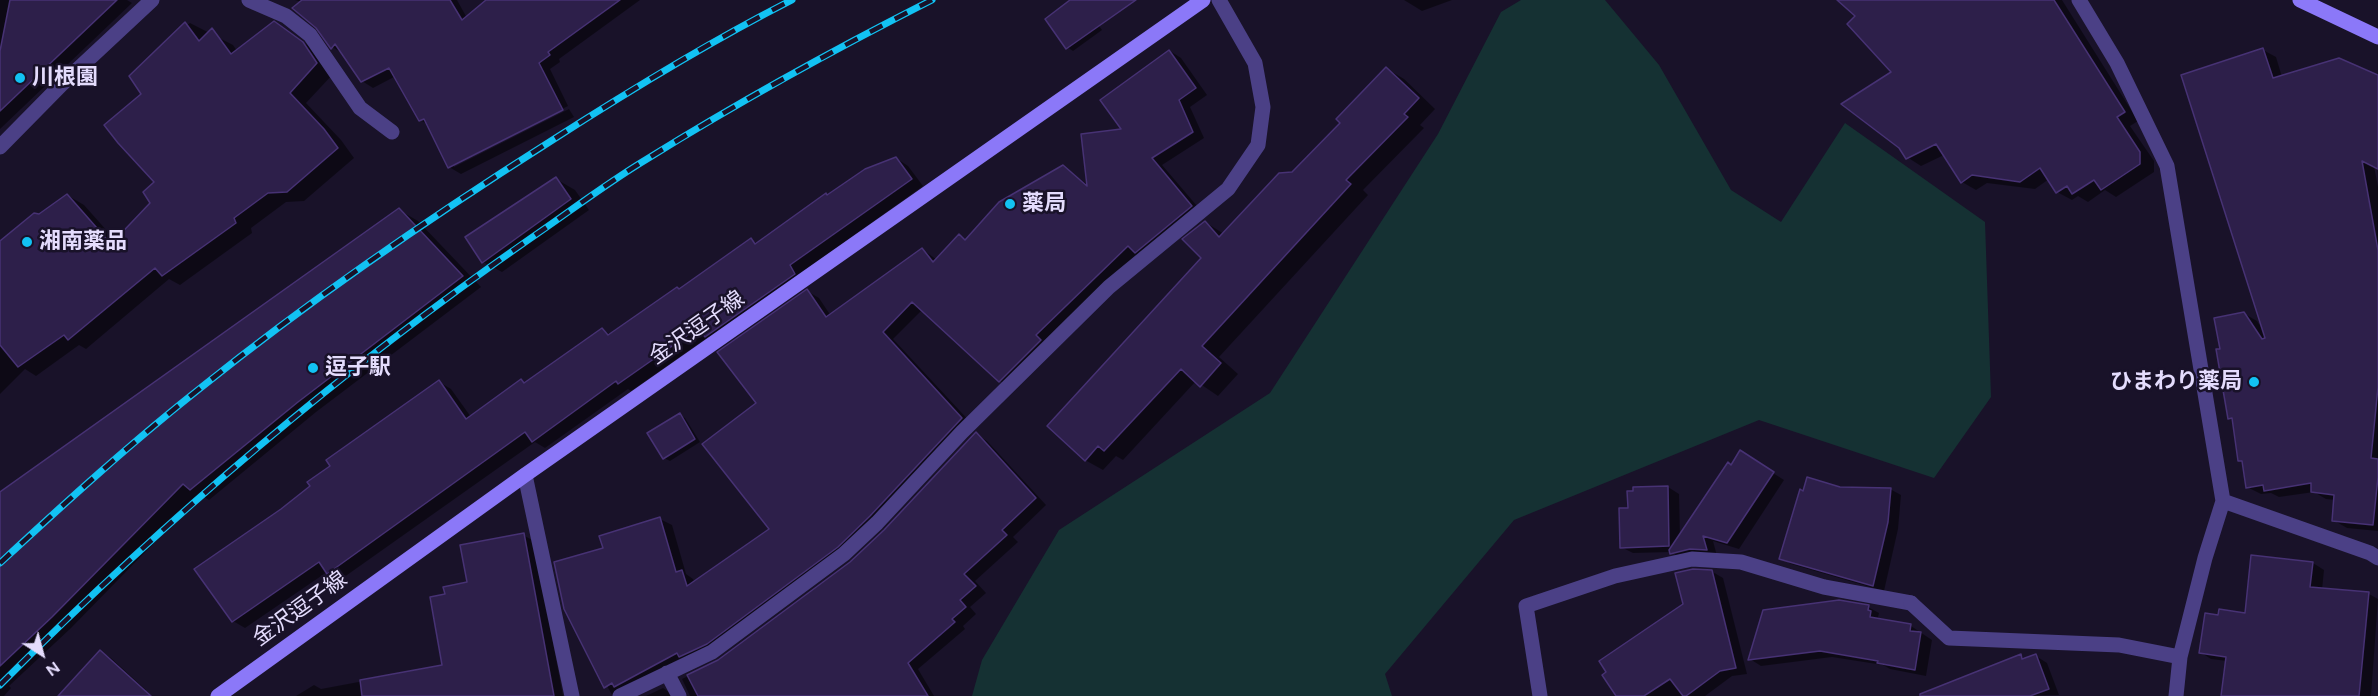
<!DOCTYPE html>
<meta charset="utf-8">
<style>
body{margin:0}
#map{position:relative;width:2378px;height:696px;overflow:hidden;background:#191229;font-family:Figtree,sans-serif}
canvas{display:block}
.north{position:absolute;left:12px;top:624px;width:60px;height:60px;-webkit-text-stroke:4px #191229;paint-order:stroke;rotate:144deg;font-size:16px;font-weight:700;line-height:24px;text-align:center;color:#e4dcfd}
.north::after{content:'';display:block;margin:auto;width:21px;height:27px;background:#e4dcfd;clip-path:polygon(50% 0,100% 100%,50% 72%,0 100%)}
</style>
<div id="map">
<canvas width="2378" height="696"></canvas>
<div class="north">N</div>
</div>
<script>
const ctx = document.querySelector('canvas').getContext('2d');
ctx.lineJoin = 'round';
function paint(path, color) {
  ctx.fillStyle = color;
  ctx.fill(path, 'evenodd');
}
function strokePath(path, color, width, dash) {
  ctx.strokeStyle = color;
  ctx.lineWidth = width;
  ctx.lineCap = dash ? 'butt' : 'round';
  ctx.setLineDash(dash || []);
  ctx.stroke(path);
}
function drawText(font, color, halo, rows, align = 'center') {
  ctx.font = font + ' Figtree,"Noto Sans JP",sans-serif';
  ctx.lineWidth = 5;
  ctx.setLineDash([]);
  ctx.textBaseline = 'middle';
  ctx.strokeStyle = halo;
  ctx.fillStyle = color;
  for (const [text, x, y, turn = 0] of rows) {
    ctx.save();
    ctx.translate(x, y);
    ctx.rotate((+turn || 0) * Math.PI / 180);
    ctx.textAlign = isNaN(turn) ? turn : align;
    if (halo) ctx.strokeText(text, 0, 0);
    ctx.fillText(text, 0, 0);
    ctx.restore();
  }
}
const green = new Path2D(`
 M1521,0H1605L1659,65L1731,190L1781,222L1845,123L1985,222L1991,397L1934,478L1759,420L1514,520L1385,674L1392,696H972L982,660L1059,530L1270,393L1438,134L1501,12Z`);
const shadow = new Path2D(`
 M0,0H127L132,3L0,129Z
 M295,0H457L467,18L488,0H640L559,59L560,62L550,69L568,106L454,163V167L569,109L574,117L461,174L449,167L429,125L420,120L394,77L373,88L362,81L344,54L332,47L302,2Z
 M1404,0H1452L1422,11Z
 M1839,0H2062L2138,121L2130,126L2154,161V172L2116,197L2105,190L2088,202L2078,196L2072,200L2057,192L2049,179L2035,189L1987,183L1976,190L1962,182L1944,155L1921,166L1907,157L1893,73L1857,16Z
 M1084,5L1102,30L1073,51L1067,47Z
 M190,23L233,45L237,51L274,23L320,53L334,73L306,103L341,140L354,158L304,201L286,202L251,228L252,233L180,285L169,279L86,349L79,345L36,376L25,369L0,394V243L67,195L84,205L116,241L152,203L156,182L143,94L178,31Z
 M2263,50L2276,57L2282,77H2378V168L2374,166L2378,187V531L2347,528L2333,520L2335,500L2326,499L2314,492L2279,497L2271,493L2261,494L2247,487L2244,463L2239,460L2233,420L2229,418L2222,350L2243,313L2257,321L2263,330Z
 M1170,51L1181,58L1207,95L1190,107L1204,138L1162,165L1203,213L1138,254L1011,387L1000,381L923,309L893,339L973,425L882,522L719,650L612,695L565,609L605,549L660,519L672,525L686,574L693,579L695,583L771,529L758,403L807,291L819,298L831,316L922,249L937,260L959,236L967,241L1063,166L1088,185L1124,131Z
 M1387,69L1404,79L1435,109L1420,125L1424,128L1363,190L1368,195L1219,357L1238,374L1218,396L1196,381L1123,460L1116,456L1103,470L1085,460L1203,258L1205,222L1224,234L1293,174L1342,123Z
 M896,158L908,166L923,186L801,273L719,343L708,337L631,391L628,389L545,448L535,442L340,580L327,572L245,628L233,621L282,510L439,382L451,389L471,417L521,381L526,384L603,330L611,335L680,290L751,240L758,244L828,196Z
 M556,179L575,190L589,210L502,272L483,262Z
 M399,210L418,221L481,287L316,412L209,500L201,495L71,628L9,686L11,688L4,696H0V493Z
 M680,415L685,418L700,442L670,461L664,458Z
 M976,434L987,441L1046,505L1013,537L1018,542L975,581L986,593L970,607L976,614L963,626L965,629L918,669L934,696H690L682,679L719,661L851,563L885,531Z
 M1751,459L1784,480L1739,549L1713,541L1717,556L1683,559L1671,552L1633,553L1621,547L1629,509L1668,487L1679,494L1680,537L1732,466Z
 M1840,488L1890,489L1901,495L1898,529L1884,591L1791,564L1781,558Z
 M523,535L534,541L563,696H296L314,685L321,689L444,666L446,595L469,584Z
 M2252,557L2313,563L2324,570L2322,590L2369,594L2378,599L2371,696H2223L2227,661L2211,659L2200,652L2219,617L2246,614Z
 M1711,571L1723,578L1747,674L1732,676L1705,696H1617L1608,673L1685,604Z
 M1868,607L1879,613L1878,617L1881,621L1911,626L1932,640L1926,676L1890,669L1883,665L1832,657L1761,666L1750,659Z
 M101,652L111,658L146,690L140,696H60Z
 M2021,656L2027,659L2036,656L2047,663L2059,695L1977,696Z
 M663,688L675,696H646Z`);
const building = new Path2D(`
 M10,0H117L0,111V51Z
 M302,0H450L462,20L486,0H620L548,52L550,55L539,63L563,110L448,168L424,119L419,121L389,68L361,82L335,44L331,49L316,28L292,8Z
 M1070,0H1136L1066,49L1045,19Z
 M1837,0H2054L2125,112L2117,117L2140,152V164L2101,190L2094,180L2072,194L2067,186L2056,193L2040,168L2020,182L1972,175L1961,183L1936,144L1906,159L1899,148L1841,104L1891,72L1847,24L1855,16Z
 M274,21L303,42L317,63L290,93L324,129L338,148L287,192L268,193L234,218L236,223L162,276L155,268L68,340L64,335L18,367L0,345V241L34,213L39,214L67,194L111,244L150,203L143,192L154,182L118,143L104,125L141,94L129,76L185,22L199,41L212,28L231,54Z
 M2263,48L2273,78L2339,58L2378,75V169L2362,161L2378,250V387L2371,458L2378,459V477L2373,525L2332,521L2334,495L2311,492V483L2264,491L2263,485L2246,488L2242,461H2238L2232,418L2228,419L2216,349H2220L2214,318L2244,312L2262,339L2265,338L2181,75Z
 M1169,50L1196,88L1179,100L1193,132L1152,158L1192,206L1135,253L1128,246L1036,335L1041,340L999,382L912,302L883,332L962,418L870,516L838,547L707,644L679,657L677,653L614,687L612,683L604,688L564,609L554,562L603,548L599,536L660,517L676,572L682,570L687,586L769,529L702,444L756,403L717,352L807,289L826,317L922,248L933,262L959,234L965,240L999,202L1063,165L1087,186L1081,134L1121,129L1100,100Z
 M1386,67L1419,98L1404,114L1408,117L1346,180L1351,184L1202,346L1221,363L1200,387L1181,369L1104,451L1098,446L1085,461L1047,426L1201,258L1182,239L1205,221L1219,237L1279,173L1292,172L1340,123L1336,119Z
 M896,157L912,179L790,265L795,274L705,337L698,328L618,384L616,381L532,442L525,432L327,574L319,562L232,622L194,569L281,509L310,486L307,482L330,466L326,460L439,380L466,419L521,379L524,383L602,328L608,335L677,287L679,289L751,238L755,244L826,193L827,195L865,169Z
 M556,177L571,199L482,263L465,237Z
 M399,208L463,276L298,402L190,490L183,484L52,617L0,666V492Z
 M680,413L695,439L663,459L647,433Z
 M976,432L1036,498L1002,530L1007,535L964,574L976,586L960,600L966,607L952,619L955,622L908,663L928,696H698L687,675L718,660L850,562L884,530Z
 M1740,450L1774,472L1727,543L1703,536L1707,550L1690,549L1670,554L1669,550L1728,462L1731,465Z
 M1807,477L1840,487L1891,488L1888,522L1873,586L1779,559L1800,489L1803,491Z
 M1668,486L1669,546L1620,548L1619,508H1628L1627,491H1633V487Z
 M524,533L554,696H362L360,680L442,665L430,597L445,594L443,587L467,582L460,545Z
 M2251,555L2313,562L2310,587L2369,592L2359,696H2221L2226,657L2199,653L2205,613L2218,615L2219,609L2245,613Z
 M1693,569L1712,570L1736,668L1720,671L1686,696H1683L1670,679L1644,696H1616L1602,675L1606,672L1599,661L1683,604L1675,573Z
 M1839,600L1869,605L1868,610L1871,611L1870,617L1911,624L1910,631L1921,632L1915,670L1877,663L1878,661L1820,651L1748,660L1763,610Z
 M100,650L151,696H58Z
 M2021,654L2022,659L2036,654L2049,689L2030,696H1920V694Z`);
const lane = new Path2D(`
 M249,0L286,16L310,35L360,108L392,132
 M525,475L572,696
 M1540,696L1526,606L1615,576L1692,559L1741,562L1824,587L1911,603`);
const street = new Path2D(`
 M2079,0L2117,63L2167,166L2223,501L2205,558L2180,657L2176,696
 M0,147L62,84L152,0
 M2223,501L2370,553L2378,558
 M1911,603L1949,638L2119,645L2180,657
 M667,673L679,696
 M620,696L712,652L844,554L877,523L962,432L1109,287L1228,189L1258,145L1263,107L1255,63L1219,0`);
const secondary = new Path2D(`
 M2300,0L2378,37
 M218,696L525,475L1203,0`);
const rail = new Path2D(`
 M0,563C66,502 133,441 203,386C314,297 431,217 551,141C629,91 709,42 792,0
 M0,685C163,521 341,370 531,238C569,212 607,183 647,159C739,102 835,49 932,0`);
const markers = [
 [20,78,6,"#12c2f3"],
 [1010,204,6,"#12c2f3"],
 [27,242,6,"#12c2f3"],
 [313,368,6,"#12c2f3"],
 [2254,382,6,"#12c2f3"]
];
const poiNames = [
 ["川根園",32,78],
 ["薬局",1022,204],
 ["湘南薬品",39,242],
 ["逗子駅",325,368],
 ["ひまわり薬局",2242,382,"right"]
];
const streetNames = [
 ["金沢逗子線",697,328,-35],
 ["金沢逗子線",300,609,-36]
];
paint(green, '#153133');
paint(shadow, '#0007');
paint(building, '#2d1f4a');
strokePath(building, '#473274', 1.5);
strokePath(lane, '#4b4086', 15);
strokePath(street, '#4b4086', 15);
strokePath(secondary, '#8b78f8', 15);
strokePath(rail, '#12c2f3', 7);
strokePath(rail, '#191229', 4.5, [14]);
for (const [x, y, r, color] of markers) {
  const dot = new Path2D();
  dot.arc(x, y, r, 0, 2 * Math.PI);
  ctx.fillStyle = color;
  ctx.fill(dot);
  strokePath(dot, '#191229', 2);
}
drawText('bold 22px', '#e4dcfd', '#191229', poiNames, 'left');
drawText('22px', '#e4dcfd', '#191229', streetNames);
</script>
